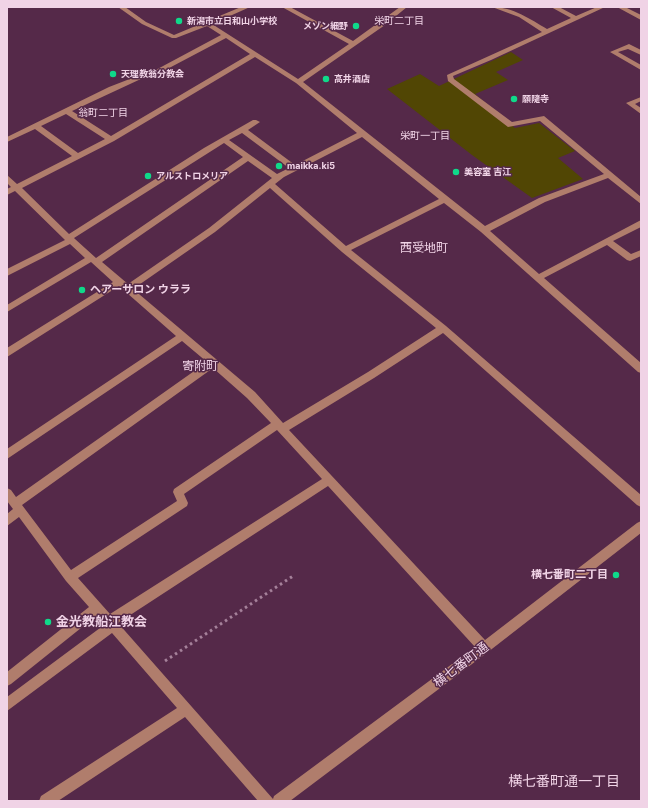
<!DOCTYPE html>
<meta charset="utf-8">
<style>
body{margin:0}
#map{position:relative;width:648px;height:808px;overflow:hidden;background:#552949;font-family:Inter,sans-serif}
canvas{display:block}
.frame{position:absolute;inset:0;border:8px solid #f0d3e6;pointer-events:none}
</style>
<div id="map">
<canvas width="648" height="808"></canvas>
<div class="frame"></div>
</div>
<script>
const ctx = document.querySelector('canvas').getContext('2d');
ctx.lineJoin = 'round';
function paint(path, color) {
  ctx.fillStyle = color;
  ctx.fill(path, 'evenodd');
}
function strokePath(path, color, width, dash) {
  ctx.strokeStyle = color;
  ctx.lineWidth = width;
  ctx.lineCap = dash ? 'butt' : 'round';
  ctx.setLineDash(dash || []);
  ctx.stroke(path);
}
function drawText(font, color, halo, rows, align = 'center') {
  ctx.font = font + ' Inter,"Noto Sans JP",sans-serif';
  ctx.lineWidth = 3;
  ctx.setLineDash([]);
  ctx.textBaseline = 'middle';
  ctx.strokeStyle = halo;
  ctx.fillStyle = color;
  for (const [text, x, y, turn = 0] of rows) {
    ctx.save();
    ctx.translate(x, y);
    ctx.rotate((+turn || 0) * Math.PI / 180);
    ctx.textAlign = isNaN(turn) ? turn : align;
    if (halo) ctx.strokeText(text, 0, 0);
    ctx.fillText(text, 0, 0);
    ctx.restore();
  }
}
const green = new Path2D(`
 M511,52L523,60L496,72L508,80L475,94L515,128L539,123L575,151L558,158L583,179L532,198L472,155L387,89L420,74L439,86Z`);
const path = new Path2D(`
 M165,661L293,576`);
const minor = new Path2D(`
 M118,7H125L146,22L174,35L241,7H250L212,24L298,79L349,44L282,7H290L353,41L400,7H407L385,25L303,82L485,226L539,198L604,174L540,121L508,127L448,81L447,75L542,32L519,17L492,7C513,7 530,19 547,29L571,18L551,7H559L576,16L597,7H605L491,60L453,76L454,79L512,122L544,116L641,197V204L608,178L545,202L490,231L539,274L641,220V227L613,241L631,254L641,250V256L630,261L627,260L607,245L544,278L641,363V373L638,372L481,232L444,203L351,250L446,326L641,495V507L637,505L443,333L374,378L289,430L485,640L637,523L641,521V533L488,652L290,801H258L185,717L58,801H39L41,796L177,708L112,633L7,711V697L104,625L96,616L11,684L7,686V672L89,607L66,581L19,517L7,526V514L13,509L7,501V488L11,490L16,497L207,362L182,341L7,459V449L176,336L119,286L7,357V348L113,282L91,262L7,312V305L85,258L70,244L7,276V269L65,240L15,191L7,195V189L11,187L7,183V175L17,184L72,156L35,129L7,142V137L109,87L140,75L150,73L221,35L207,26L176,38H172L142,24ZM226,38L250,54L111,136L72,111L143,78L154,76ZM255,57L296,83L357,133L295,165L248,130L260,122L256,120H253L204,148L69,234L22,188L114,141ZM66,114L105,139L78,153L41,126ZM242,133L289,168L277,174L229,140ZM362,137L439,199L346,246L275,184L284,177ZM224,143L243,157L96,258L75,239L74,238ZM248,161L272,178L209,228L128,284L102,262ZM270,188L342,252L436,328L368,372L283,423L255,392L133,289L215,232ZM213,368L247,398L271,423L174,489L173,492L177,501L71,570L22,505ZM277,430L322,479L110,614L78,578L187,506L188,503L184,494ZM328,486L475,647L274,796L273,799L118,623Z
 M617,7H625L641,15V20Z
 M629,44L641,50V55L628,49L618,52L641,65V70L610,52Z
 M641,97V101L635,104L641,108V114L626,103Z`);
const markers = [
 [179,21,4,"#0fd98a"],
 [356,26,4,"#0fd98a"],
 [113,74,4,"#0fd98a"],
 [326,79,4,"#0fd98a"],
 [514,99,4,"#0fd98a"],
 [279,166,4,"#0fd98a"],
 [456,172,4,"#0fd98a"],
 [148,176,4,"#0fd98a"],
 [82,290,4,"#0fd98a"],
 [616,575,4,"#0fd98a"],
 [48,622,4,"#0fd98a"]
];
const farPoinames = [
 ["新潟市立日和山小学校",187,21],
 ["メゾン細野",348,26,"right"],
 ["天理教翁分教会",121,74],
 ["高井酒店",334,79],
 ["願隨寺",522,99],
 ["maikka.ki5",287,166],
 ["美容室 吉江",464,172],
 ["アルストロメリア",156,176]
];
const farNeighbourhoodnames = [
 ["栄町二丁目",399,21],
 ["翁町二丁目",103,113],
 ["栄町一丁目",425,136]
];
const poiNames = [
 ["ヘアーサロン ウララ",90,290],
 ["横七番町二丁目",608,575,"right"]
];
const neighbourhoodNames = [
 ["西受地町",424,248],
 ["寄附町",200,366]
];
const nearPoinames = [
 ["金光教船江教会",56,622]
];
const nearStreetnames = [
 ["横七番町通",461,665,-37]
];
const nearNeighbourhoodnames = [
 ["横七番町通一丁目",564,782]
];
paint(green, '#514604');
strokePath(path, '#a5819a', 3, [2.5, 3.5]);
paint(minor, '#b07d6c');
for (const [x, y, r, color] of markers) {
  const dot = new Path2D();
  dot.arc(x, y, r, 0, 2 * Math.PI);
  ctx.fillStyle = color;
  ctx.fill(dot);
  strokePath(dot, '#552949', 1.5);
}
drawText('bold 9px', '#f0d3e6', '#552949', farPoinames, 'left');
drawText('10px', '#f0d3e6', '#552949', farNeighbourhoodnames);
drawText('bold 11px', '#f0d3e6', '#552949', poiNames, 'left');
drawText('12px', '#f0d3e6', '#552949', neighbourhoodNames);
drawText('bold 13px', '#f0d3e6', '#552949', nearPoinames, 'left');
drawText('13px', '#f0d3e6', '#552949', nearStreetnames);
drawText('14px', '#f0d3e6', '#552949', nearNeighbourhoodnames);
</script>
